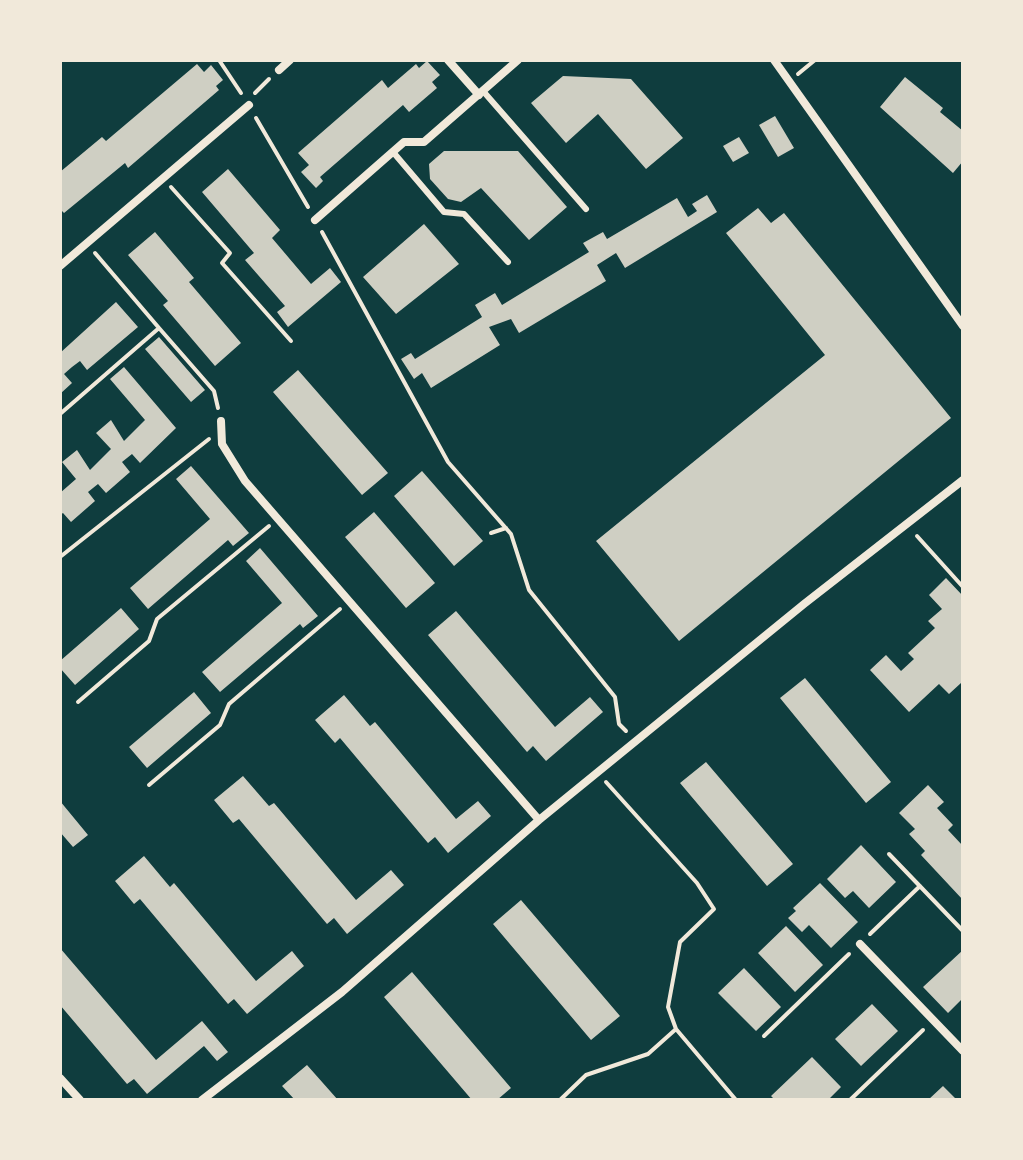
<!DOCTYPE html>
<style>
body{margin:0}
#map{position:relative;width:1023px;height:1160px;overflow:hidden;background:#0f3d3e;font-family:"Work Sans",sans-serif}
canvas{display:block}
.frame{position:absolute;inset:0;border:62px solid #f1e9da;pointer-events:none}
</style>
<div id="map">
<canvas width="1023" height="1160"></canvas>
<div class="frame"></div>
</div>
<script>
const ctx = document.querySelector('canvas').getContext('2d');
ctx.lineJoin = 'round';
function paint(path, color) {
  ctx.fillStyle = color;
  ctx.fill(path, 'evenodd');
}
function strokePath(path, color, width, dash) {
  ctx.strokeStyle = color;
  ctx.lineWidth = width;
  ctx.lineCap = dash ? 'butt' : 'round';
  ctx.setLineDash(dash || []);
  ctx.stroke(path);
}
const building = new Path2D(`
 M427,61L440,75L432,82L437,88L409,112L403,105L320,177L323,181L316,188L301,172L309,165L298,153L382,80L388,88L416,64L419,68Z
 M197,64L204,72L211,65L223,80L216,86L219,90L128,168L125,163L64,213L60,209V172L102,137L106,141Z
 M563,76L631,79L683,138L646,169L598,114L566,143L531,103Z
 M905,77L943,108L940,112L963,131V161L953,173L880,107Z
 M775,116L794,148L778,157L759,125Z
 M739,137L749,153L733,162L723,146Z
 M444,151H518L567,207L529,240L481,188L461,202L448,199L430,179L429,164Z
 M228,169L280,230L272,238L311,284L330,268L341,282L288,327L277,312L285,306L245,260L254,253L202,192Z
 M707,195L717,212L625,268L616,253L597,265L606,281L519,333L511,319L489,327L500,345L431,388L422,373L414,379L401,359L411,353L415,359L482,317L475,305L495,293L502,305L589,252L583,243L603,232L607,239L677,198L688,217L697,211L692,204Z
 M758,208L771,223L784,213L951,418L679,641L596,541L825,355L726,233Z
 M424,224L459,264L396,314L363,277Z
 M155,232L194,278L189,282L241,343L215,366L163,305L168,301L128,255Z
 M116,302L138,327L87,370L80,361L72,367L64,374L72,383L60,394V353Z
 M159,337L205,390L191,402L145,349Z
 M124,367L176,428L140,463L132,454L122,462L130,472L106,493L98,484L88,492L95,501L71,522L63,513L60,515V493L76,479L62,462L77,450L90,470L111,449L96,433L111,420L124,441L145,420L110,379Z
 M298,370L388,473L362,495L273,392Z
 M191,466L249,533L233,546L228,540L148,609L130,588L210,519L176,479Z
 M422,471L483,541L454,566L394,496Z
 M374,512L435,583L406,608L345,537Z
 M260,548L318,616L303,628L300,624L220,692L202,672L282,603L246,561Z
 M946,578L963,596V685L961,683L949,694L939,684L909,712L870,670L886,655L901,671L914,659L908,653L935,628L928,621L942,609L929,595Z
 M121,608L139,629L75,685L60,668V661Z
 M456,611L555,727L590,697L603,712L546,761L533,746L527,752L428,635Z
 M805,678L891,782L866,803L780,698Z
 M194,692L211,713L147,768L129,747Z
 M344,695L370,726L375,722L456,819L478,801L491,816L448,853L435,837L428,843L340,738L335,743L315,720Z
 M706,762L793,864L767,886L680,783Z
 M243,776L269,806L274,803L356,900L391,870L404,885L347,934L334,918L327,924L239,819L233,823L214,800Z
 M928,785L944,802L937,808L953,825L948,830L963,846V900L921,855L925,851L909,834L915,829L899,813Z
 M60,801L88,835L73,847L60,832Z
 M861,845L896,882L869,908L853,891L845,898L827,879Z
 M144,856L170,887L174,883L256,981L292,951L304,966L247,1014L234,999L228,1004L140,899L134,904L115,881Z
 M820,883L858,922L831,948L809,925L802,932L788,918L796,911L793,908Z
 M521,900L620,1016L591,1040L493,924Z
 M786,926L823,965L795,992L758,953Z
 M60,948L156,1060L202,1021L228,1052L217,1061L204,1046L147,1094L134,1079L127,1084L60,1005Z
 M963,950V998L948,1013L923,987Z
 M744,968L781,1007L756,1031L718,993Z
 M412,972L511,1088L497,1100H472L384,997Z
 M872,1004L898,1031L861,1066L835,1039Z
 M812,1057L841,1087L828,1100H775L771,1096Z
 M307,1065L338,1100H295L282,1086Z
 M943,1086L957,1100H928Z`);
const path = new Path2D(`
 M219,60L241,93
 M798,74L815,60
 M255,93L269,79
 M256,118L308,207
 M171,187L230,253L222,263L291,341
 M322,232L448,462L511,534L529,590L615,697L619,724L626,731
 M159,328L214,391L218,408
 M60,414L159,328L95,253
 M491,533L506,528
 M917,536L963,587
 M60,557L209,439
 M78,702L149,641L157,619L269,526
 M606,782L697,883L714,909L680,942L668,1007L676,1029L736,1100
 M149,785L220,725L229,704L340,609
 M889,854L963,931
 M870,934L920,886
 M764,1036L849,954
 M560,1100L586,1075L648,1054L676,1029
 M850,1100L923,1030`);
const service = new Path2D(`
 M483,91L586,209
 M393,152L444,212L464,214L508,262`);
const minor = new Path2D(`
 M448,60L479,95
 M774,60L963,326
 M279,70L290,60
 M315,220L404,142H424L518,60
 M60,266L249,105
 M221,421L222,444L245,481L539,820
 M860,944L963,1051
 M60,1078L80,1100
 M202,1100L342,992L539,820L804,604L963,480`);
paint(building, '#cfcfc3');
strokePath(path, '#f1e9da', 4);
strokePath(service, '#f1e9da', 6);
strokePath(minor, '#f1e9da', 8);
</script>
